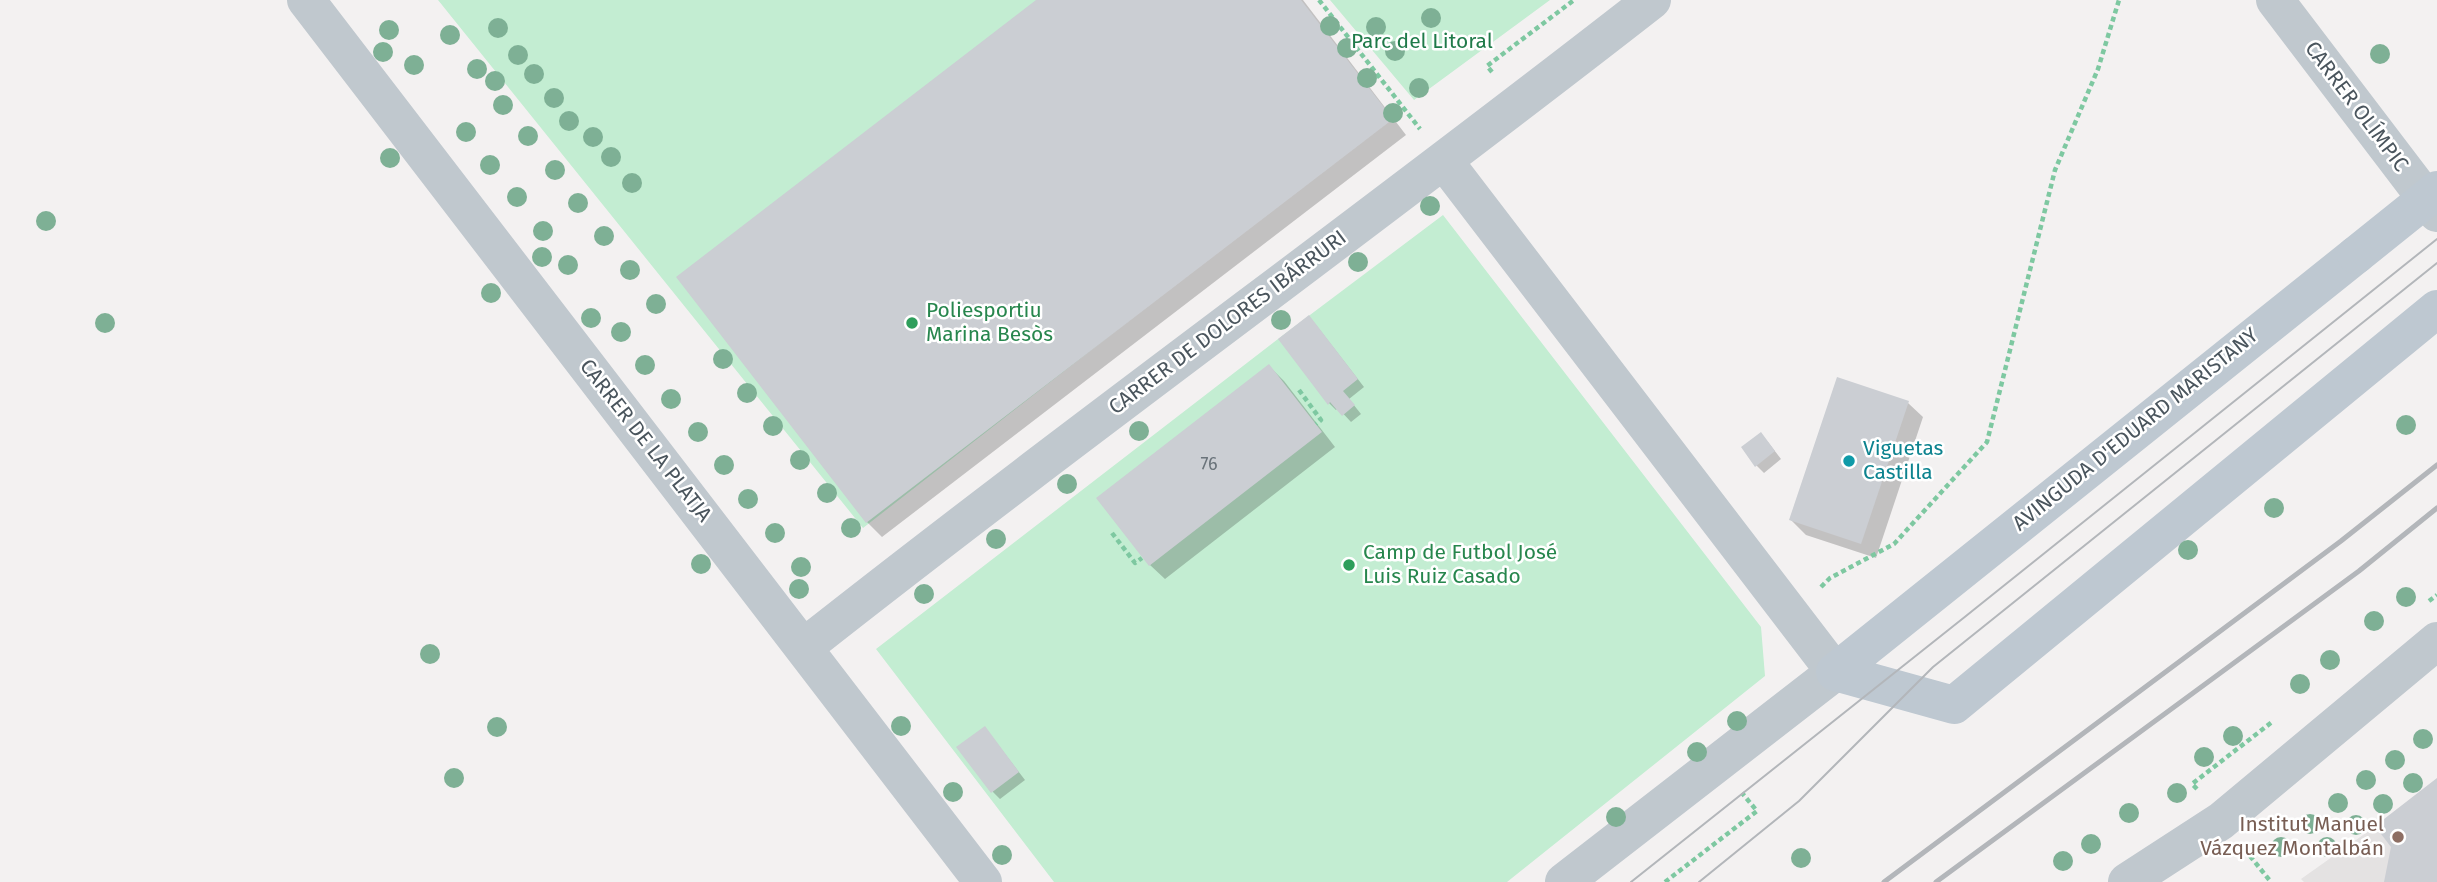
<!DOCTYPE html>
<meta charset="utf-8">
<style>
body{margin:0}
canvas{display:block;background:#f3f1f1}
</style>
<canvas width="2437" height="882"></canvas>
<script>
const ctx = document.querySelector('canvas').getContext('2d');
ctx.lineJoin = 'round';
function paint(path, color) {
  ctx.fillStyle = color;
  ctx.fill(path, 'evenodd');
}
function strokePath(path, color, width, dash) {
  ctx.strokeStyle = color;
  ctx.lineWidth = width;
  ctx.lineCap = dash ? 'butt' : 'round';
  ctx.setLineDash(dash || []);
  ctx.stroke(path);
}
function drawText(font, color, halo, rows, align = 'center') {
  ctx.font = font + ' "Fira Sans",sans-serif';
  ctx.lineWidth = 5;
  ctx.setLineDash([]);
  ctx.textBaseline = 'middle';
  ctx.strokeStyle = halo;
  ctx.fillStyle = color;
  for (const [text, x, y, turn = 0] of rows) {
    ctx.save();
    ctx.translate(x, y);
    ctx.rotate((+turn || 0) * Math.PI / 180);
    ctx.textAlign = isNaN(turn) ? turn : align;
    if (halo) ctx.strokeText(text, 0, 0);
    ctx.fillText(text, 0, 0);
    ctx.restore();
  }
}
const education = new Path2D(`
 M2418,796L2437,882H2304L2301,879Z`);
const green = new Path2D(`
 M438,0H1298L1390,117L863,528Z
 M1330,0H1550L1414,100Z
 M1443,215L1761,627L1765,676L1507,882H1054L876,649L1278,339Z`);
const shadow = new Path2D(`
 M1039,0H1303L1406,135L882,537L867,522L679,277Z
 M1316,325L1364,387L1349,399L1361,414L1351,422L1338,408L1336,410L1329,403Z
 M1269,366L1284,381L1335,447L1165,579L1150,565Z
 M1908,403L1923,417L1876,558L1806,535L1791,520Z
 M1768,442L1781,459L1764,473L1756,465Z
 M985,728L1025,780L1000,799L993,792Z`);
const building = new Path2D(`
 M1036,0H1301L1393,119L866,523L676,277Z
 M1309,315L1358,379L1343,391L1355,405L1342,416L1330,402L1328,405L1278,339Z
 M1269,364L1322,432L1149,566L1096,498Z
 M1837,377L1909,401L1861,544L1789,520Z
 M1761,432L1775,451L1755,467L1741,447Z
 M985,726L1019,772L991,793L956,747Z
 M2437,778V882H2384L2391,847L2375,826Z`);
const path = new Path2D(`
 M1319,0L1420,129
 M1492,72L1487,66L1574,0
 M1299,390L1321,420L1316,424
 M1112,533L1135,563L1142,558
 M1821,587L1830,578L1894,544L1987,442L2055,170L2098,69L2119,0
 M2429,601L2437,595
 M2197,789L2192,784L2272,722
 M2250,856L2271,882
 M1665,882L1757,811L1742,793`);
const minor = new Path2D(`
 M306,0L983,882
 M2275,0L2437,213
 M1444,161L1835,672L1564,882
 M804,647C1083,427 1372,219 1652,0
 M2127,882L2221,821L2437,641`);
const secondary = new Path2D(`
 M1835,672L1954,705L2437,309
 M1835,672L2356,255`);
const tram = new Path2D(`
 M1631,882C1901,669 2168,454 2437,239
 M1699,882L1799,801L1933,667L2437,263`);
const rail = new Path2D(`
 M1884,882L2341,541L2437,465
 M1936,882L2359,571L2437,508`);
const secondaryBridge = new Path2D(`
 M2356,255L2437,190`);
const trees = [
 [1431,18],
 [1330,26],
 [1376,27],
 [498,28],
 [389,30],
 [450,35],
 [1347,48],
 [1395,51],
 [383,52],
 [2380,54],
 [518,55],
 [414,65],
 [477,69],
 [534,74],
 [1367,78],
 [495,81],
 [1419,88],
 [554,98],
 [503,105],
 [1393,113],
 [569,121],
 [466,132],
 [528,136],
 [593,137],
 [611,157],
 [390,158],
 [490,165],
 [555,170],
 [632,183],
 [517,197],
 [578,203],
 [1430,206],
 [46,221],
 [543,231],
 [604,236],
 [542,257],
 [1358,262],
 [568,265],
 [630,270],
 [491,293],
 [656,304],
 [591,318],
 [1281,320],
 [105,323],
 [621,332],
 [723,359],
 [645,365],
 [747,393],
 [671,399],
 [2406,425],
 [773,426],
 [1139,431],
 [698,432],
 [800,460],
 [724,465],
 [1067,484],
 [827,493],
 [748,499],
 [2274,508],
 [851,528],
 [775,533],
 [996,539],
 [2188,550],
 [701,564],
 [801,567],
 [799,589],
 [924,594],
 [2406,597],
 [2374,621],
 [430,654],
 [2330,660],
 [2300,684],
 [1737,721],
 [901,726],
 [497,727],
 [2233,736],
 [2423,739],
 [1697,752],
 [2204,757],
 [2395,760],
 [454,778],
 [2366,780],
 [2413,783],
 [953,792],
 [2177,793],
 [2338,803],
 [2383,804],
 [2129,813],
 [1616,817],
 [2310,824],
 [2356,825],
 [2091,844],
 [2281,847],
 [2327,847],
 [1002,855],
 [1801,858],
 [2063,861]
];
const markers = [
 [912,323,7,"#2e9e5b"],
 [1849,461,7,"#0f9aa8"],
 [1349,565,7,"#2e9e5b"],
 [2398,837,7,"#8d6e63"]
];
const numberNames = [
 ["76",1209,465]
];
const parkNames = [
 ["Parc del Litoral",1422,42]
];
const streetNames = [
 ["CARRER OLÍMPIC",2356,107,53],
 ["CARRER DE DOLORES IBÁRRURI",1228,323,-37],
 ["AVINGUDA D'EDUARD MARISTANY",2136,430,-39],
 ["CARRER DE LA PLATJA",645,441,52]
];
const leisureNames = [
 ["Poliesportiu",926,311],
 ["Marina Besòs",926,335],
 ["Camp de Futbol José",1363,553],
 ["Luis Ruiz Casado",1363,577]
];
const cultureNames = [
 ["Viguetas",1863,449],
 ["Castilla",1863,473]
];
const educationNames = [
 ["Institut Manuel",2384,825],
 ["Vázquez Montalbán",2384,849]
];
paint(education, '#e4e2e2');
paint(green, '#c3edd2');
paint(shadow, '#0003');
paint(building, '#cbced3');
strokePath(path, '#7ec8a1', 4.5, [5, 3.5]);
strokePath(minor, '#c0c8ce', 38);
strokePath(secondary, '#bec8d1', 38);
strokePath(tram, '#b3b6ba', 2);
strokePath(rail, '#b3b6ba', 5);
strokePath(secondaryBridge, '#bec8d1', 38);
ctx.fillStyle = '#7eb095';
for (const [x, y] of trees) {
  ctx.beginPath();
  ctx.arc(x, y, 10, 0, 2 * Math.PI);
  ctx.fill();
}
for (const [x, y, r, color] of markers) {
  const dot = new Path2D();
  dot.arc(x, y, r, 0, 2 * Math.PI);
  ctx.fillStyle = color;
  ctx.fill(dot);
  strokePath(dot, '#fff', 2.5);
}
drawText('18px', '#6a737a', null, numberNames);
drawText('21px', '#1f7a49', '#fff', parkNames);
drawText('21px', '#4a555d', '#fff', streetNames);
drawText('21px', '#27864d', '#fff', leisureNames, 'left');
drawText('21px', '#0d838f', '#fff', cultureNames, 'left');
drawText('21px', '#785e54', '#fff', educationNames, 'right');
</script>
